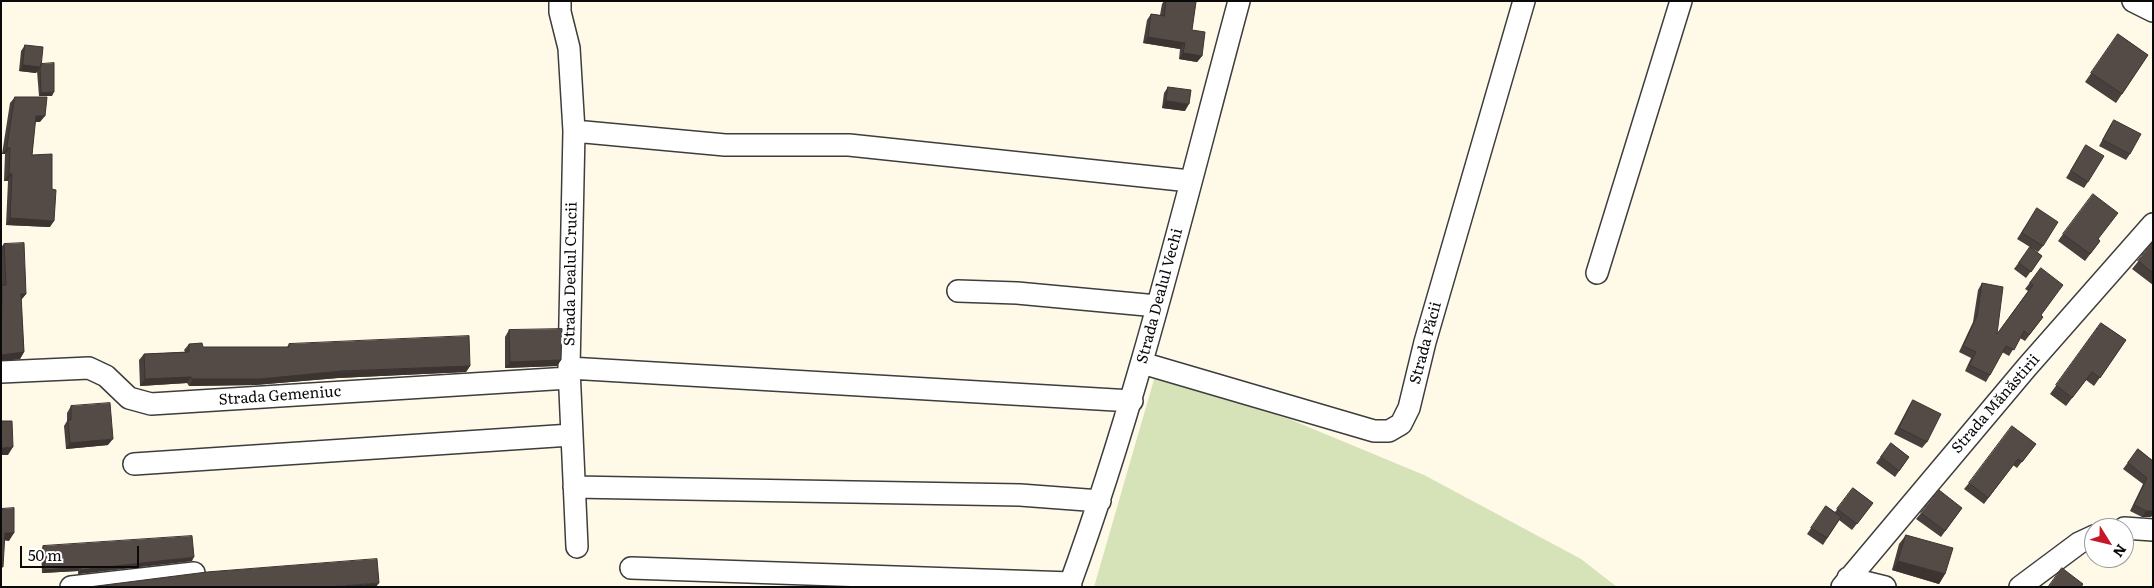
<!DOCTYPE html>
<meta charset="utf-8">
<style>
body{margin:0}
#map{position:relative;width:2154px;height:588px;overflow:hidden;background:#fff9e7;font-family:Literata,serif}
canvas{display:block}
.frame{position:absolute;inset:0;border:2px solid #0a0a0a;pointer-events:none}
.north{position:absolute;left:2084px;top:518px;width:50px;height:50px;box-sizing:border-box;background:#fff;border:1px solid #9d9d9d;border-radius:50%;rotate:126deg;font-size:14px;font-weight:700;line-height:20px;text-align:center;color:#0a0a0a}
.north::after{content:'';display:block;margin:auto;width:18px;height:22px;background:#c61627;clip-path:polygon(50% 0,100% 100%,50% 72%,0 100%)}
.scale{position:absolute;left:20px;top:546px;width:119px;height:22px;box-sizing:border-box;border:2px solid #0a0a0a;border-top:0;padding-left:6px;font-size:15px;line-height:18px;white-space:nowrap;color:#0a0a0a;-webkit-text-stroke:4px #fff;paint-order:stroke}
</style>
<div id="map">
<canvas width="2154" height="588"></canvas>
<div class="frame"></div>
<div class="north">N</div>
<div class="scale">50 m</div>
</div>
<script>
const ctx = document.querySelector('canvas').getContext('2d');
ctx.lineJoin = 'round';
function paint(path, color) {
  ctx.fillStyle = color;
  ctx.fill(path, 'evenodd');
}
function strokePath(path, color, width, dash) {
  ctx.strokeStyle = color;
  ctx.lineWidth = width;
  ctx.lineCap = dash ? 'butt' : 'round';
  ctx.setLineDash(dash || []);
  ctx.stroke(path);
}
function drawText(font, color, halo, rows, align = 'center') {
  ctx.font = font + ' Literata,serif';
  ctx.lineWidth = 5;
  ctx.setLineDash([]);
  ctx.textBaseline = 'middle';
  ctx.strokeStyle = halo;
  ctx.fillStyle = color;
  for (const [text, x, y, turn = 0] of rows) {
    ctx.save();
    ctx.translate(x, y);
    ctx.rotate((+turn || 0) * Math.PI / 180);
    ctx.textAlign = isNaN(turn) ? turn : align;
    if (halo) ctx.strokeText(text, 0, 0);
    ctx.fillText(text, 0, 0);
    ctx.restore();
  }
}
const cemetery = new Path2D(`
 M1155,376L1289,419L1424,475L1581,559L1617,587H1094Z`);
const minor = new Path2D(`
 M560,1V12L569,48L574,131L569,368L577,547
 M2133,1L2153,11
 M574,131L725,145H849L1190,181
 M1597,273L1681,1
 M958,291L1017,293L1157,306
 M1142,363L1374,431H1389L1401,424L1409,408L1425,342L1524,1
 M569,368L1132,401
 M1,372L89,368L106,376L129,398L151,404L569,378
 M134,464L571,435
 M574,487L1020,495L1100,501
 M2124,528L2153,530
 M631,568L1071,583
 M1848,578L1885,587
 M71,587L194,573
 M1069,587C1139,396 1186,197 1239,1
 M1842,587L2027,367L2153,224
 M2020,587L2079,543L2094,536`);
const wall = new Path2D(`
 M1164,1H1189L1192,30L1202,56L1197,62L1179,59L1180,49L1143,43L1147,20L1151,14L1160,15L1162,4Z
 M2118,34L2148,55L2116,103L2085,82Z
 M25,45L41,64L52,96H39L37,71L36,73L19,71L21,51Z
 M1168,87L1185,111L1162,108L1164,93Z
 M15,97L40,122H35L32,155L50,227L6,225L8,181H4L5,154H2L10,103Z
 M2114,120L2130,154L2126,160L2099,146L2110,126Z
 M2086,145L2088,182L2084,188L2066,178Z
 M2037,208L2043,246L2038,252L2017,239Z
 M2063,234L2099,239L2100,241L2085,261L2058,241Z
 M2153,243V285L2132,269Z
 M4,244L26,294L21,300L24,352L20,359L1,361V247Z
 M2030,247L2042,256L2026,278L2014,269Z
 M2041,268V315L2043,317L2025,341L2020,338L2009,356L2002,352L1990,375L1986,382L1965,371L1971,358L1959,352L1973,322L1978,290L1982,283L1997,334L2028,291L2025,289Z
 M2101,323L2126,340L2094,386L2086,380L2066,406L2050,394Z
 M509,330L561,360L557,366L505,368V337Z
 M189,344L203,347H287L289,344L470,366L466,372L338,378L255,385L189,386L187,383L140,386L139,360L144,354L185,352L184,350Z
 M1913,400L1927,442L1922,448L1894,434L1909,406Z
 M71,406L108,445L66,449L64,426L67,421V413Z
 M1891,443L1909,457L1895,477L1876,463Z
 M2036,444L2017,468L2013,465L1984,504L1964,489L1969,483Z
 M2138,449L2153,461L2151,517H2142L2130,511L2143,484L2123,469Z
 M1853,488L1873,503L1852,530L1839,520L1823,545L1807,534L1826,506L1835,512Z
 M1962,508L1941,537L1916,519L1921,513Z
 M1906,535L1945,574L1939,584L1892,570L1899,544Z
 M43,546L192,561L78,574V571L42,573L41,550Z`);
const shadedWall = new Path2D(`
 M1148,37L1185,43L1180,49L1143,43Z
 M1183,53L1202,56L1197,62L1179,59Z
 M23,65L41,67L36,73L19,71Z
 M54,92L52,96H39L41,93Z
 M1166,101L1189,104L1185,111L1162,108Z
 M36,116H45L40,122H31Z
 M7,148H10L5,154H2Z
 M9,174H12L8,181H4Z
 M10,218L54,221L50,227L6,225Z
 M21,294H26L21,300Z
 M24,352L20,359L1,361V355Z
 M561,360L557,366L505,368L510,362Z
 M470,366L466,372L338,378L255,385L189,386L193,379Z
 M191,377L187,383L140,386L145,379Z
 M113,439L108,445L66,449L70,443Z
 M13,447L8,455H1V448Z
 M2146,511H2153V515L2151,517H2142Z
 M5,533H14L9,541L1,540Z
 M194,557L192,561L78,574L81,570Z
 M1898,561L1945,574L1939,584L1892,570Z
 M80,567L78,571L42,573L45,570Z
 M379,583L376,587H329Z`);
const building = new Path2D(`
 M1166,1H1189L1196,2L1192,30L1205,32L1202,56L1183,53L1185,43L1148,37L1151,14L1164,16Z
 M2118,34L2148,55L2122,94L2091,73Z
 M25,45L43,47L41,67L23,65Z
 M54,63V92L41,93L40,68L41,64Z
 M1168,87L1191,90L1189,104L1166,101Z
 M15,97H47L45,116H36L32,155L52,154V189L56,190L54,221L10,218L12,174H9L10,148H7Z
 M2114,120L2141,134L2130,154L2103,140Z
 M2086,145L2104,156L2088,182L2071,171Z
 M2093,194L2118,213L2098,239L2100,241L2090,254L2063,234Z
 M2037,208L2058,222L2043,246L2022,233Z
 M24,243L26,294H21L24,352L1,355L2,285H6L4,244Z
 M2152,243H2153V273L2138,261Z
 M2030,247L2042,256L2031,272L2019,263Z
 M2041,268L2063,285L2041,315L2043,317L2029,335L2024,331L2014,350L2006,346L1990,375L1969,365L1976,352L1963,346L1977,316L1982,283L2003,287L1997,334L2033,285L2030,283Z
 M2101,323L2126,340L2100,378L2092,372L2072,398L2056,385Z
 M562,329L561,360L510,362L509,330Z
 M469,336L470,366L342,371L260,379H193L191,377L145,379L144,354L189,352V344L202,343L203,347H289V344Z
 M1913,400L1941,414L1927,442L1899,428Z
 M110,403L113,439L70,443L68,420H71V406Z
 M1,421H12L13,447L1,448Z
 M2012,426L2036,444L2022,462L2018,459L1988,498L1969,483Z
 M1891,443L1909,457L1899,471L1881,457Z
 M2138,449L2153,461V511H2146L2134,505L2147,478L2128,463Z
 M1853,488L1873,503L1857,524L1837,509Z
 M1939,490L1962,508L1945,531L1921,513Z
 M1826,506L1841,517L1827,538L1811,528Z
 M14,508V533H5L3,567H1V509Z
 M1906,535L1953,548L1945,574L1898,561Z
 M192,536L194,557L81,570L80,567L45,570L43,546Z
 M377,559L379,583L329,587H89L207,572Z
 M2062,568L2083,584L2081,587H2050L2049,586Z`);
const streetNames = [
 ["Strada Dealul Crucii",571,274,-89],
 ["Strada Dealul Vechi",1160,296,-75],
 ["Strada Păcii",1426,343,-75],
 ["Strada Gemeniuc",280,396,-4],
 ["Strada Mănăstirii",1996,404,-49]
];
paint(cemetery, '#d6e2b7');
strokePath(minor, '#3d3d3d', 24);
strokePath(minor, '#fff', 21);
paint(wall, '#48403c');
paint(shadedWall, '#3b3431');
paint(building, '#544a46');
strokePath(building, '#3b3431', 1);
drawText('15px', '#0a0a0a', '#fff', streetNames);
</script>
